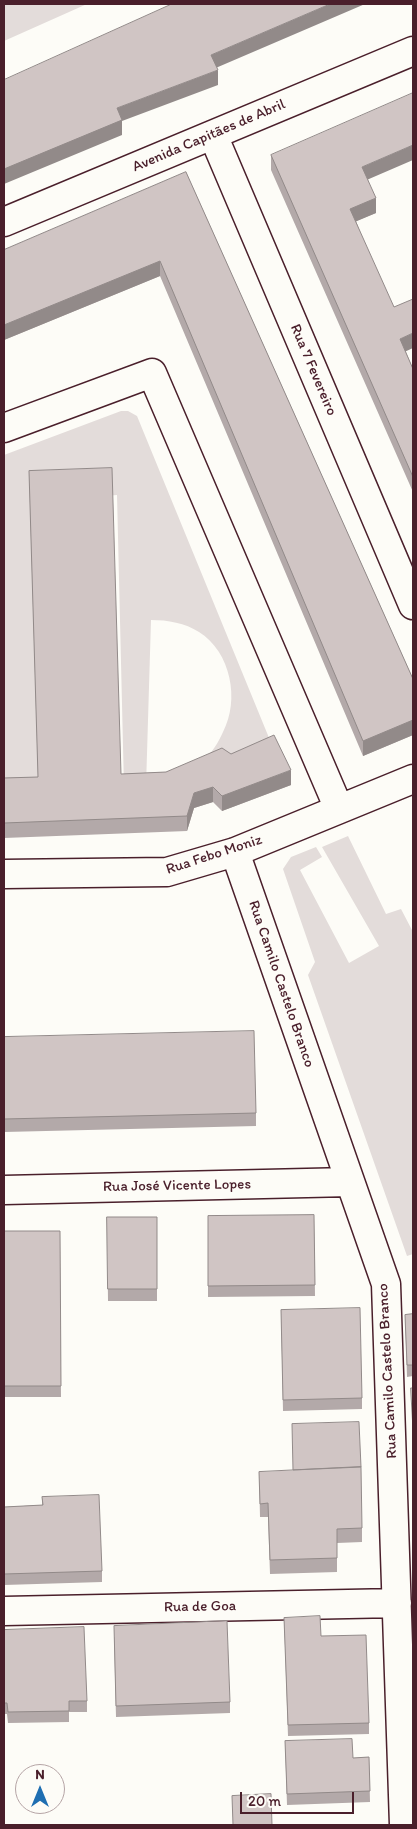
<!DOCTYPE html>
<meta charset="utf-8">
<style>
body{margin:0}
#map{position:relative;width:417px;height:1829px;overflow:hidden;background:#fdfcf7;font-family:Itim,sans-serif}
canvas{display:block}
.frame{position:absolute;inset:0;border:5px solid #4a1f2b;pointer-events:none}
.north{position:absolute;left:15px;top:1764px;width:50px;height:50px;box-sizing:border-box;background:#fdfcf7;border:1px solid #b5a4a5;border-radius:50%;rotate:0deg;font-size:14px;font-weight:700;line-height:20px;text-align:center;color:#4a1f2b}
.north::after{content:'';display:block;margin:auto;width:18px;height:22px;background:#1f6fb2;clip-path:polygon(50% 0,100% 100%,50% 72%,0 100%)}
.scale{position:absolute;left:240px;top:1792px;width:114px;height:22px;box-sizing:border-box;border:2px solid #4a1f2b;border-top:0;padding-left:6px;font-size:15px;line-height:18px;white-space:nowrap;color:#4a1f2b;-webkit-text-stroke:4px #fdfcf7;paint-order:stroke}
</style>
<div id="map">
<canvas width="417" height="1829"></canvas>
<div class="frame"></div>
<div class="north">N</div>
<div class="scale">20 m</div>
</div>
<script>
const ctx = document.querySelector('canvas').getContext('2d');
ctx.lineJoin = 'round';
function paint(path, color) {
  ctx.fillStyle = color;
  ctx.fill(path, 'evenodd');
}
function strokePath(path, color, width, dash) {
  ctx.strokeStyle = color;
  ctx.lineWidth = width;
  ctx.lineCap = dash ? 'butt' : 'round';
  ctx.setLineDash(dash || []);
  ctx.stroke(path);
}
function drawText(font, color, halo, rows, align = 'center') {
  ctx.font = font + ' Itim,sans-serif';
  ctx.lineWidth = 4.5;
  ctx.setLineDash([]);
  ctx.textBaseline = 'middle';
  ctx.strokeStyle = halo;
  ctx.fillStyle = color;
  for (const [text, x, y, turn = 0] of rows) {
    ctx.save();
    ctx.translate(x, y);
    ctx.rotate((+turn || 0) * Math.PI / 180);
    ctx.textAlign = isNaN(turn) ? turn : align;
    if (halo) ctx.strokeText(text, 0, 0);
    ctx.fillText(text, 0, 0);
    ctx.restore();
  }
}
const green = new Path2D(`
 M4,4H87L4,41Z
 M121,411H128L137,416L274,750L167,774C179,770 193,766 203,759C212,754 219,741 223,732C240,700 231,652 199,632C185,623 168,620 151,620L146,787L124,788L117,495L93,497L38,791L4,792V455Z
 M348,836L386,914L401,909L413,932V1254L407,1256L308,975L315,962L283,869L291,857L316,847L322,857L300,870L349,963L379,946L322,847Z`);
const street = new Path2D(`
 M213,135L413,605
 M4,222L413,51
 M4,428L152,373L339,809
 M235,852L386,1284L404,1825
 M4,874L167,872L235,852L413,779
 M4,1190L350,1182
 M4,1611L397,1603`);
const wall = new Path2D(`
 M271,155L368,180L376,213L356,221L406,352L413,369V492L271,170Z
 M186,172L413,679V735L363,756L160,276L4,340V250Z
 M29,471L121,774L166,772L231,754L291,785L222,811L213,802L194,808L187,831L4,838V778L38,777Z
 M4,1037L256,1113V1126L4,1132Z
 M314,1215L315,1296L208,1297V1216Z
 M107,1217H157V1301H108Z
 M4,1231H60L61,1397H4Z
 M281,1310L362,1398V1409L283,1411Z
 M413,1314V1376L407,1377L405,1315Z
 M259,1472L362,1528V1542L337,1543V1572L270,1574L268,1517H260Z
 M42,1497L102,1571V1582L4,1585V1507L42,1505Z
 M284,1618L321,1636L369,1723V1734L288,1736Z
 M4,1630L87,1701V1712H69V1722L8,1723L7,1714H4Z
 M114,1637L230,1702V1713L116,1717Z
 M285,1741L353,1758L369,1757L370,1802L287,1805Z`);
const shadedWall = new Path2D(`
 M330,4H365L211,70V55Z
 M218,70V85L122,121V135L4,184V169L117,108Z
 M413,145V160L362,182V167Z
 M376,198V213L350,224V209Z
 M160,261V276L4,340V325Z
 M413,333V348L400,354V339Z
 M413,720V735L363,756V741Z
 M291,770V785L222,811V796Z
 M213,787V802L194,808L187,831V816L194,793Z`);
const building = new Path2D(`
 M172,4H330L211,55L218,70L117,108L122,120L4,169V80Z
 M413,93V145L362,167L376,198L350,209L394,307L413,299V333L400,339L413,369V477L271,155Z
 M186,172L413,679V720L363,741L160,261L4,325V250Z
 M112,468L121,774L166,772L222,748L231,754L274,735L291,770L222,796L213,787L194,793L187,816L4,823V778L38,777L29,471Z
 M254,1031L256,1113L4,1119V1037Z
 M314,1215L315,1285L208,1286V1216Z
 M107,1217H157V1289H108Z
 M4,1231H60L61,1386H4Z
 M360,1308L362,1398L283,1400L281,1310Z
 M413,1314V1365H407L405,1315Z
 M411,1388H413V1429Z
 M359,1422L361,1467L293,1470L292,1424Z
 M361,1467L362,1528L337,1529V1558L270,1560L268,1503L260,1504L259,1472Z
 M99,1495L102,1571L4,1574V1507L43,1505L42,1497Z
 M320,1616L321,1636L366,1635L369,1723L288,1725L284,1618Z
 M227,1621L230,1702L116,1706L114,1626Z
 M84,1627L87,1701H69V1711L8,1712L7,1703H4V1630Z
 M352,1739L353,1758L369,1757L370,1791L287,1794L285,1741Z
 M271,1794L272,1825H233L232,1796Z`);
const streetNames = [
 ["Avenida Capitães de Abril",209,136,-23],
 ["Rua 7 Fevereiro",313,370,67],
 ["Rua Febo Moniz",214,855,-18],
 ["Rua Camilo Castelo Branco",281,984,71],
 ["Rua José Vicente Lopes",177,1186,-1],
 ["Rua Camilo Castelo Branco",388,1371,-93],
 ["Rua de Goa",200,1607,-1]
];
paint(green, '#e3dcda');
strokePath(street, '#4a1f2b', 31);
strokePath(street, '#fdfcf7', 28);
paint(wall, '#b3a9a9');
paint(shadedWall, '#928a89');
paint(building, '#d0c5c4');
strokePath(building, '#928a89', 1);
drawText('15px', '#4a1f2b', '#fdfcf7', streetNames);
</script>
